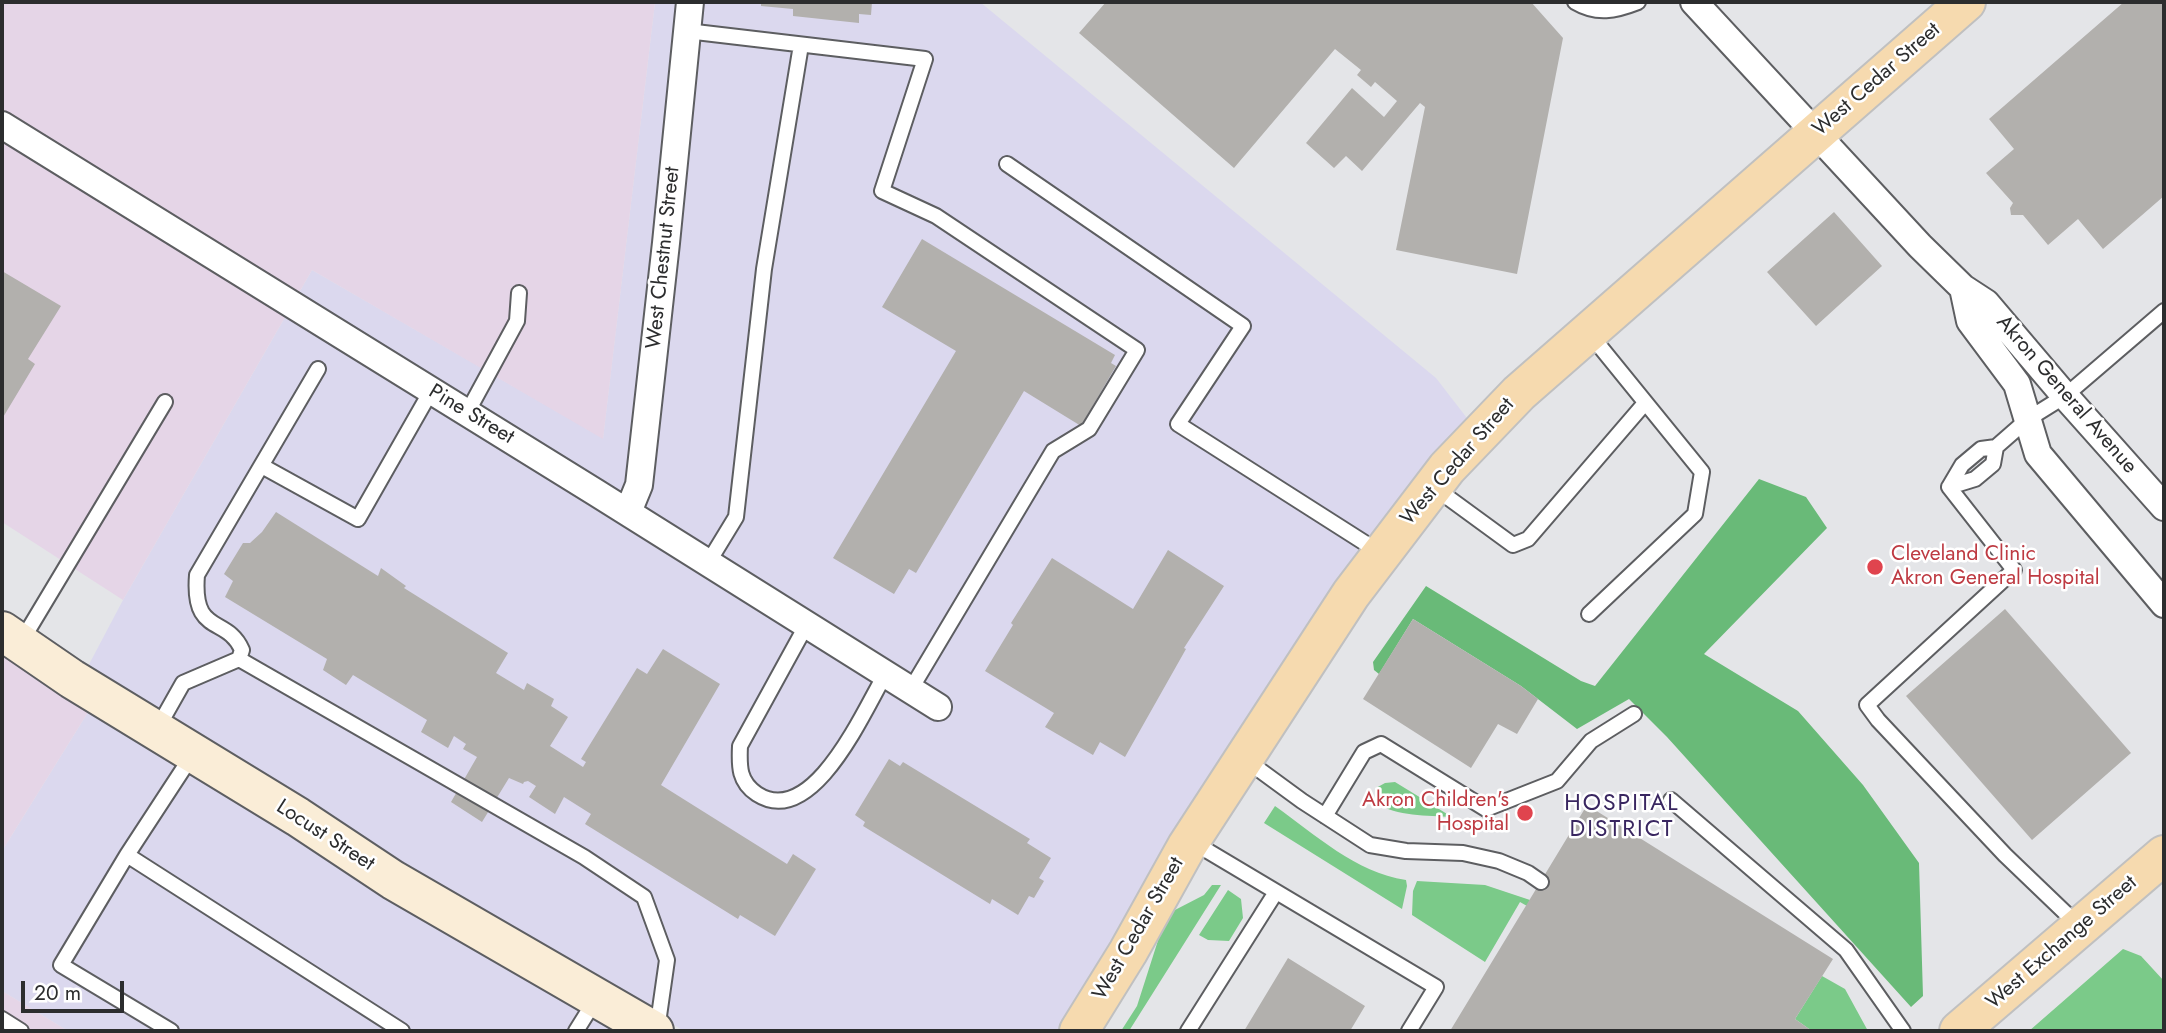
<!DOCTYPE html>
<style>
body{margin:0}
#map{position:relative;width:2166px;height:1033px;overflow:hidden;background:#e4e5e8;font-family:Jost,sans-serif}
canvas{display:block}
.frame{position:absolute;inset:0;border:4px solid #2c2d2e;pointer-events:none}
.scale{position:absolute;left:21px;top:981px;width:103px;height:32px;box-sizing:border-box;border:4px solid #2c2d2e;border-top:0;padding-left:9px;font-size:21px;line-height:24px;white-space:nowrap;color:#2c2d2e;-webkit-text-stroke:5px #fff;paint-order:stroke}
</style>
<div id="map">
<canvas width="2166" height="1033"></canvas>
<div class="frame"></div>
<div class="scale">20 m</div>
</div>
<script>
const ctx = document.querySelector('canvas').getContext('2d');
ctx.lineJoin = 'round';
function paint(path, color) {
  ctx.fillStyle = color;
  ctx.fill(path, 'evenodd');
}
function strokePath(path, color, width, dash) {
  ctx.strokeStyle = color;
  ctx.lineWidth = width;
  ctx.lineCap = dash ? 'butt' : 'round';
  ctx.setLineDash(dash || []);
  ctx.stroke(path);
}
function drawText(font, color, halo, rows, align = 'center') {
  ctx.font = font + ' Jost,sans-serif';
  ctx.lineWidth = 5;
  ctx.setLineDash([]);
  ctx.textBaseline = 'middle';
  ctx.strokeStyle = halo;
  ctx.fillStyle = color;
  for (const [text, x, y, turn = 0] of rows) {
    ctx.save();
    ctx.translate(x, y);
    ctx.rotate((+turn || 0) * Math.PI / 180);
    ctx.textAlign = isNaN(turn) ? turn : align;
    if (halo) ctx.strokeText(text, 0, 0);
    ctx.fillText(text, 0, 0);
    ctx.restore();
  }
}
const commercial = new Path2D(`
 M655,2H980L1436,378L1470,422L1067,1031H684L85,672L123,600L312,270L603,438Z
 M90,709L629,1031H68L2,991V851Z`);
const industrial = new Path2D(`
 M2,2H655L603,439L312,270L123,600L2,522Z
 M2,649L90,709L2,851Z
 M2,991L68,1031H2Z`);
const green = new Path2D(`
 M1395,782L1452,817C1427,815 1397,817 1376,803V788L1385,783Z
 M1275,806C1316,835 1355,872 1406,880L1407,886L1402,909L1264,823Z
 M1417,881L1485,885L1530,900L1527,906L1520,902L1485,962L1412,915L1413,891Z
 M1212,885H1221L1129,1031H1121L1137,1006L1162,928L1173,911L1204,895Z
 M1228,890L1241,899L1243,918L1229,941L1208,940L1199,935Z
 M2123,949L2141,956L2164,981V1031H2029Z
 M1822,976L1845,989L1868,1031H1812L1795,1019Z`);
const forest = new Path2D(`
 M1759,479L1806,497L1827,528L1704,654L1798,711L1863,785L1919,863L1923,996L1911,1007L1667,737L1629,699L1577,729L1521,686L1413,619L1379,674L1374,670L1373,662L1426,586L1581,681L1595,686Z`);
const building = new Path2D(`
 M761,2H872L871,15L859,14V23L793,16V9L761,6Z
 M1106,2H1531L1563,38L1517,274L1396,250L1425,107L1420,103L1362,171L1346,156L1334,168L1306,143L1352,88L1384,117L1397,101L1375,82L1371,87L1357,75L1361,70L1335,49L1234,168L1079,33Z
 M2124,2H2164V196L2103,249L2078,219L2048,245L2023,215H2011L2010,208L2013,203L1986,173L2014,149L1989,119Z
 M1834,212L1882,266L1816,326L1767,272Z
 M922,239L1115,355L1111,363L1116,366L1081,426L1024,391L916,573L909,569L894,594L833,558L956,351L882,307Z
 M2,271L61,306L28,359L35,364L2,419Z
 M276,512L378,576L381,568L406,586L404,588L508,653L496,673L524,690L527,683L554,699L551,706L568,717L550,746L583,767L586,762L581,759L637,668L647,674L663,649L720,684L661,785L787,864L793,854L816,869L775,936L740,915L738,919L585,824L591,814L564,797L555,814L529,797L536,786L528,781L524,782L523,784L509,778L482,822L451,802L477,757L463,749L466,744L454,736L448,748L421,732L427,720L353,675L346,685L323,670L327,659L225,597L233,581L224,574L243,543H250L262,532Z
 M1168,550L1224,586L1184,648L1186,649L1125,757L1100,742L1093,755L1045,727L1054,713L985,671L1013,625L1011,623L1052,558L1133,609Z
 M2005,609L2131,753L2032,840L1906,696Z
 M1413,619L1521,686L1538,699L1517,734L1498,724L1471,768L1363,699Z
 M889,759L900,766L903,762L1030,839L1027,843L1051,858L1039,878L1044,881L1034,898L1029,896L1018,915L992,899L990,904L863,826L865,822L855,815Z
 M1587,805L1833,959L1795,1019L1812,1031H1450Z
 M1288,958L1365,1006L1350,1031H1244Z`);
const lane = new Path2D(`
 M1575,2C1597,15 1615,11 1638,2
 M687,31L925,59L882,191L936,216L1137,350L1089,429L1053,451L911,689
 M1007,164L1243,326L1178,424L1379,552
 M467,413L517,321L519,293
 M1996,447L1993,464L1975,479L1949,487L1962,465L1981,449L1996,447L2028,419L2065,396L2164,311
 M262,466L358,519L431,391
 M1949,487L2014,570L1867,705L1878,720L2005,855L2078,925
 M1435,488L1513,545L1528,539L1645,403
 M708,563L736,517L764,269L801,45
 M1589,614L1695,514L1702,472L1589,333
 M807,624L740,746C739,767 739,782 757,794C813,830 864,710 886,673
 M21,642L165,402
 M239,659L584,857L644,897L667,960L657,1030
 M157,729L183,683L239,659L242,650C227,615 192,637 197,575L318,369
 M1246,760L1302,801L1370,845L1406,851L1463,853L1499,861L1528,873L1541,882
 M1671,800L1846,950L1903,1031
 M1325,816L1364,752L1381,744L1486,809L1557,781L1591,741L1634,714
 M1191,841L1436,987L1409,1031
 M127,855L193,754
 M2,1019L21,1031
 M171,1031L61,965L127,855L402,1031
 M576,1031L596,999
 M1188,1031L1276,892`);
const street = new Path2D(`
 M1694,2L1920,246L1963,288L1986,303L2065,396L2164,507
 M2,125L595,492L938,707
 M1963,288L1970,321L2017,384L2038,454L2164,604
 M628,512L639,485L666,243L690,2`);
const secondary = new Path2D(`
 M2,631L72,679L298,817L393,880L654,1031`);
const primary = new Path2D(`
 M1079,1031L1128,952L1187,846L1351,594L1447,468L1519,393L1966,2
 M1959,1031L2164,855`);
const markers = [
 [1875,567,9,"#e0444e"],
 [1525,813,9,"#e0444e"]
];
const streetNames = [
 ["West Cedar Street",1877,80,-41],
 ["West Chestnut Street",664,258,-84],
 ["Akron General Avenue",2066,395,49],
 ["Pine Street",471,415,31],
 ["West Cedar Street",1458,462,-49],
 ["Locust Street",325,836,33],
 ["West Cedar Street",1139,929,-60],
 ["West Exchange Street",2062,943,-41]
];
const healthNames = [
 ["Cleveland Clinic",1891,555],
 ["Akron General Hospital",1891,579],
 ["Akron Children's",1509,801,"right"],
 ["Hospital",1509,825,"right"]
];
const neighbourhoodNames = [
 ["HOSPITAL",1622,804],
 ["DISTRICT",1622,830]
];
paint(commercial, '#dbd8ee');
paint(industrial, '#e5d5e7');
paint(green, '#7bca89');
paint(forest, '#69ba78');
paint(building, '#b2b0ad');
strokePath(lane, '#5d5e61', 18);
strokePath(street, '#5d5e61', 30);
strokePath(secondary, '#5d5e61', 42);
strokePath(primary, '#c0c0c0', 42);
strokePath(lane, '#fff', 14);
strokePath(street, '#fff', 26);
strokePath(secondary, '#faedd7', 38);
strokePath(primary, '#f6daaf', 38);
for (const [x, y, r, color] of markers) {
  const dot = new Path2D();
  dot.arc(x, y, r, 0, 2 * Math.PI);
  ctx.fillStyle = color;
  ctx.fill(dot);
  strokePath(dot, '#fff', 2.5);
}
drawText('21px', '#2c2d2e', '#fff', streetNames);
drawText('21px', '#be3a42', '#fff', healthNames, 'left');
ctx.letterSpacing = '2px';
drawText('23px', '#392660', '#fff', neighbourhoodNames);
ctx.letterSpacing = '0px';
</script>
